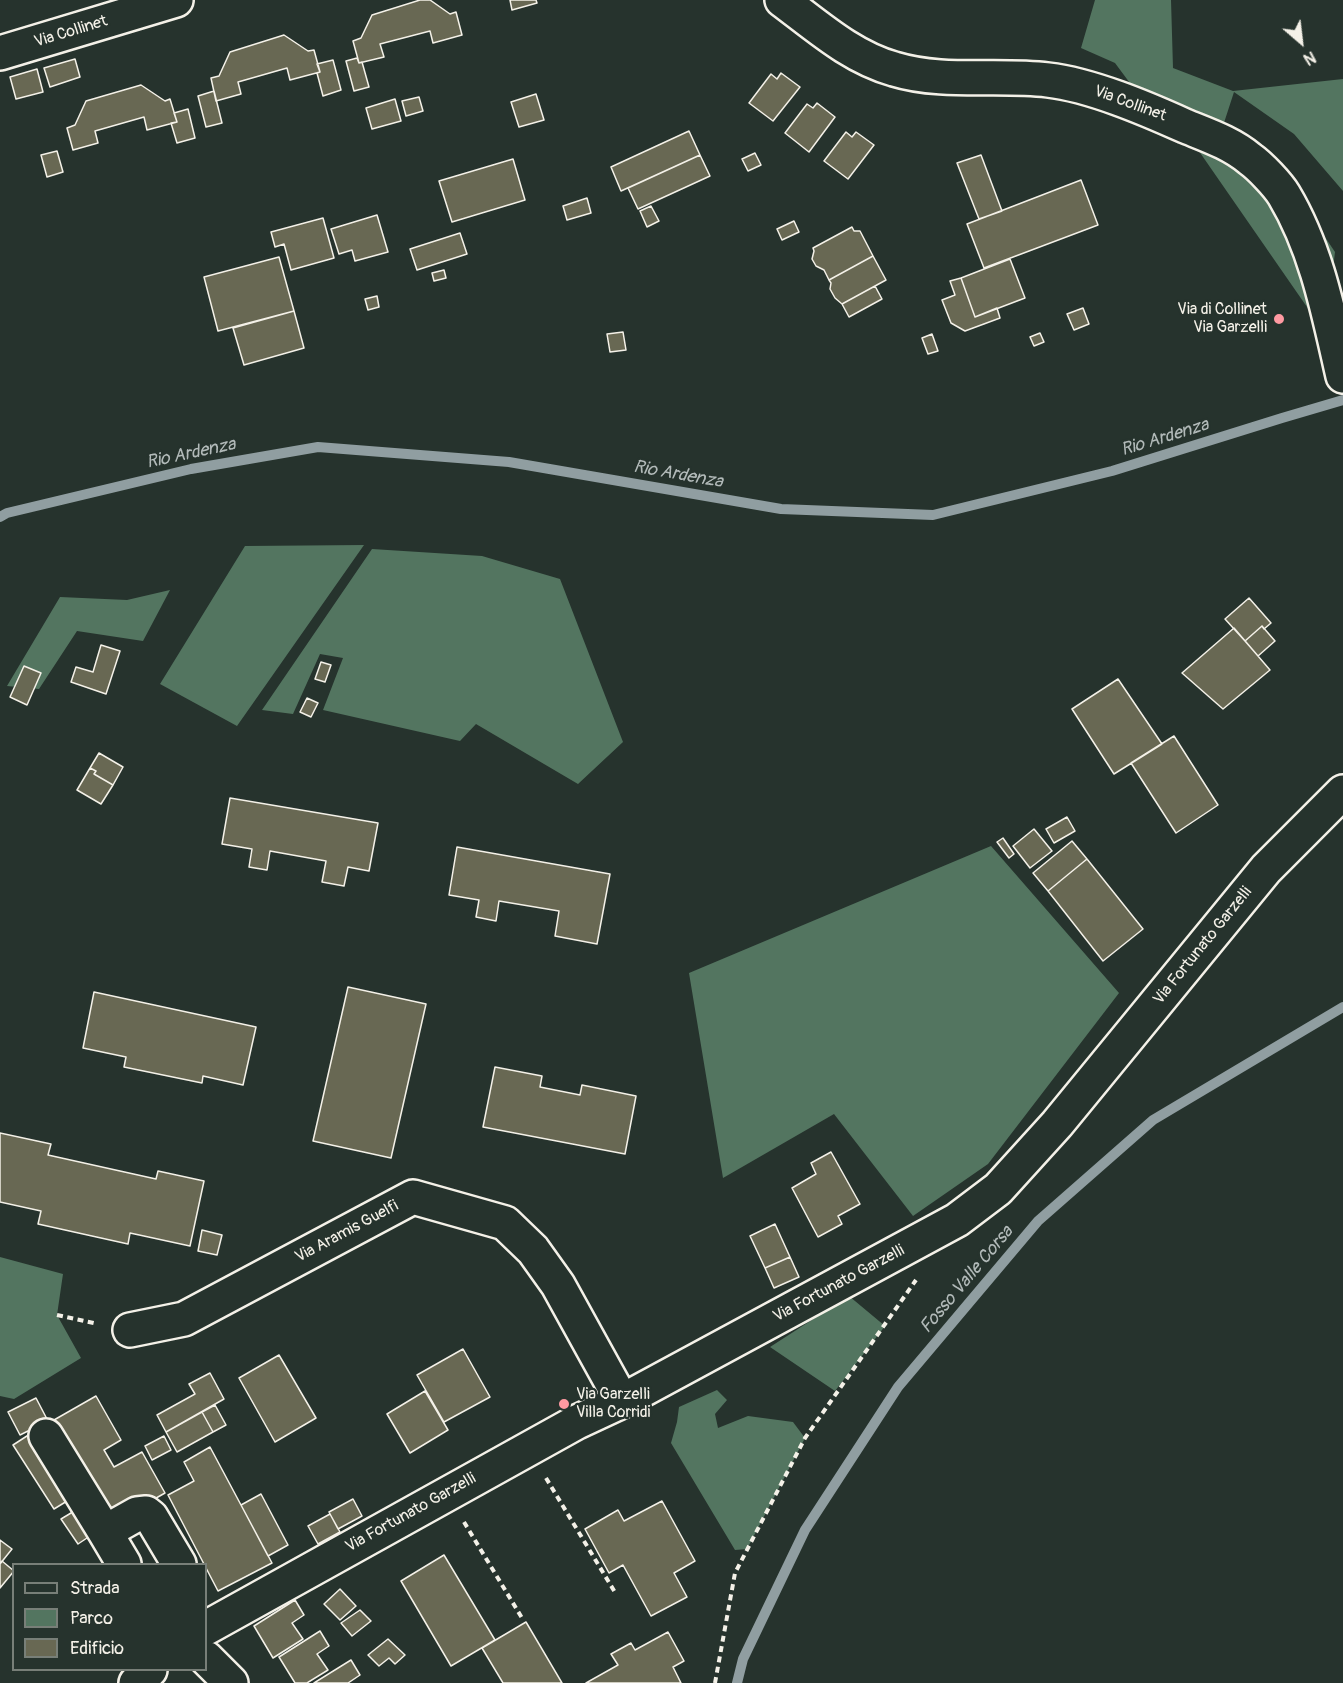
<!DOCTYPE html>
<style>
body{margin:0}
#map{position:relative;width:1343px;height:1683px;overflow:hidden;background:#26332d;font-family:Pangolin,sans-serif}
canvas{display:block}
.legend{position:absolute;left:12px;top:1563px;width:195px;height:108px;box-sizing:border-box;background:#26332d;border:2px solid #787f78;margin:0;padding:8px 10px;list-style:none;font-size:18px;color:#f4f1e8}
.legend li{display:flex;align-items:center;gap:12px;height:30px}
.legend b{width:30px;border:2px solid #787f78}
.north{position:absolute;left:1271px;top:12px;width:60px;height:60px;-webkit-text-stroke:4px #26332d;paint-order:stroke;rotate:152deg;font-size:16px;font-weight:700;line-height:24px;text-align:center;color:#f4f1e8}
.north::after{content:'';display:block;margin:auto;width:21px;height:27px;background:#f4f1e8;clip-path:polygon(50% 0,100% 100%,50% 72%,0 100%)}
</style>
<div id="map">
<canvas width="1343" height="1683"></canvas>
<ul class="legend">
<li><b style="height:8px;background:#26332d"></b>Strada</li>
<li><b style="height:16px;background:#537560"></b>Parco</li>
<li><b style="height:16px;background:#686853"></b>Edificio</li>
</ul>
<div class="north">N</div>
</div>
<script>
const ctx = document.querySelector('canvas').getContext('2d');
ctx.lineJoin = 'round';
function paint(path, color) {
  ctx.fillStyle = color;
  ctx.fill(path, 'evenodd');
}
function strokePath(path, color, width, dash) {
  ctx.strokeStyle = color;
  ctx.lineWidth = width;
  ctx.lineCap = dash ? 'butt' : 'round';
  ctx.setLineDash(dash || []);
  ctx.stroke(path);
}
function drawText(font, color, halo, rows, align = 'center') {
  ctx.font = font + ' Pangolin,sans-serif';
  ctx.lineWidth = 4.5;
  ctx.setLineDash([]);
  ctx.textBaseline = 'middle';
  ctx.strokeStyle = halo;
  ctx.fillStyle = color;
  for (const [text, x, y, turn = 0] of rows) {
    ctx.save();
    ctx.translate(x, y);
    ctx.rotate((+turn || 0) * Math.PI / 180);
    ctx.textAlign = isNaN(turn) ? turn : align;
    if (halo) ctx.strokeText(text, 0, 0);
    ctx.fillText(text, 0, 0);
    ctx.restore();
  }
}
const green = new Path2D(`
 M1095,0H1171L1173,68L1233,91L1343,79V191L1294,134L1234,92L1222,129L1272,158L1335,252L1325,333L1185,131L1141,98L1115,63L1081,48Z
 M364,545L237,726L160,684L245,546Z
 M372,549L482,556L560,579L623,742L578,784L476,724L460,741L323,710L343,658L320,654L293,714L262,710Z
 M170,590L143,641L77,631L39,689L7,686L60,597L127,600Z
 M991,846L1119,993L988,1164L913,1216L834,1114L723,1178L689,973Z
 M0,1257L63,1274L57,1315L81,1358L14,1399L0,1396Z
 M849,1296L885,1326L835,1391L770,1347Z
 M717,1390L727,1400L715,1414L718,1428L748,1416L793,1422L805,1438L747,1549L735,1550L671,1443L677,1422L679,1407Z`);
const stream = new Path2D(`
 M0,517L7,513L191,469L318,447L509,462L781,509L933,515L1112,471L1282,418L1343,400
 M737,1683L743,1659L805,1530L898,1387L1038,1221L1153,1120L1343,1007`);
const building = new Path2D(`
 M420,0H430L450,14L456,12L462,35L433,43L430,31L380,44L384,57L359,63L353,41L361,38L372,15Z
 M510,0H536L537,3L512,10Z
 M284,35L308,51L314,50L320,72L290,80L287,68L238,82L241,94L216,101L211,78L219,76L230,52Z
 M357,58L359,63L362,62L369,87L354,91L346,61Z
 M75,59L80,77L50,87L44,68Z
 M333,60L341,90L323,96L317,73L320,72L317,64Z
 M37,69L43,92L16,99L10,77Z
 M781,73L800,87L773,121L749,103L771,74L777,79Z
 M141,85L165,101L170,99L177,122L147,130L144,117L95,131L98,143L73,150L67,128L75,125L86,101Z
 M214,91L222,123L206,127L198,96Z
 M536,94L544,120L519,127L511,102Z
 M419,97L423,111L406,116L402,101Z
 M395,99L401,121L372,129L366,108Z
 M817,103L835,117L809,152L785,133L807,104L813,108Z
 M188,109L195,138L177,143L171,123L177,122L174,113Z
 M689,131L700,155L621,191L611,167Z
 M846,132L852,137L856,132L874,145L848,179L824,161Z
 M57,151L63,172L47,177L41,155Z
 M755,153L761,165L748,171L742,159Z
 M700,155L710,176L638,209L628,188Z
 M981,155L1002,211L979,219L957,163Z
 M513,159L525,200L452,222L439,181Z
 M1081,180L1098,225L984,268L967,224Z
 M587,198L591,213L567,220L563,206Z
 M651,206L659,221L647,227L640,211Z
 M377,215L388,252L355,261L352,250L339,254L331,229Z
 M323,218L334,258L291,270L284,244L275,247L271,232Z
 M794,221L799,232L782,240L777,229Z
 M852,227L854,231H860L873,256L829,280L824,270L816,266L812,259L814,251L813,248Z
 M460,233L467,254L417,270L410,249Z
 M873,256L886,280L842,304L835,298L830,289L831,283L829,280Z
 M279,257L294,311L218,331L204,277Z
 M1010,259L1025,298L975,317L961,278Z
 M444,270L446,278L434,281L432,273Z
 M961,278L975,317L997,308L1000,318L965,331L951,323L942,300L955,295L950,281Z
 M875,286L882,299L849,317L842,304Z
 M377,296L379,307L368,310L365,299Z
 M1083,308L1089,324L1074,330L1067,314Z
 M294,311L304,348L244,365L233,328Z
 M623,332L626,350L610,352L607,334Z
 M1040,333L1044,342L1034,346L1030,337Z
 M932,334L938,351L928,354L922,338Z
 M1249,598L1271,623L1264,629L1262,626L1245,641L1225,619Z
 M1262,626L1275,641L1258,656L1245,641Z
 M1234,628L1270,670L1223,709L1182,673Z
 M101,645L120,651L106,694L71,682L76,667L93,672Z
 M321,662L331,665L325,682L315,679Z
 M24,666L41,673L27,705L10,697Z
 M1118,679L1162,744L1114,774L1072,709Z
 M307,698L318,703L311,717L300,712Z
 M1174,736L1218,805L1176,833L1131,763Z
 M99,753L123,767L113,785L94,774L96,771L90,768Z
 M90,768L96,771L94,774L113,785L101,804L77,790Z
 M230,798L378,823L369,871L348,867L344,886L322,882L326,861L270,851L267,870L249,867L252,849L222,844Z
 M1067,817L1075,831L1054,843L1046,829Z
 M1034,829L1052,851L1030,868L1013,846Z
 M1003,838L1014,854L1009,858L997,842Z
 M1072,841L1087,859L1048,891L1033,873Z
 M457,847L610,874L597,944L555,936L559,911L499,901L496,921L476,917L479,900L449,895Z
 M1087,859L1143,929L1103,961L1048,891Z
 M348,987L426,1004L391,1158L313,1141Z
 M94,992L256,1027L243,1085L203,1076L202,1083L124,1067L126,1057L83,1048Z
 M495,1067L542,1076L540,1087L580,1095L582,1085L636,1096L625,1154L483,1127Z
 M0,1133L51,1144L48,1155L156,1179L158,1171L204,1181L190,1246L130,1233L128,1244L38,1224L41,1211L0,1202Z
 M831,1152L860,1204L838,1216L842,1224L818,1237L792,1188L816,1174L811,1163Z
 M775,1224L790,1257L765,1268L750,1236Z
 M202,1230L222,1235L217,1255L198,1251Z
 M790,1257L799,1277L774,1288L765,1268Z
 M463,1349L490,1397L444,1422L417,1375Z
 M279,1355L316,1418L275,1442L239,1378Z
 M210,1373L224,1399L166,1432L157,1415L195,1394L189,1384Z
 M425,1391L448,1430L410,1453L387,1414Z
 M96,1396L121,1440L104,1450L114,1467L142,1452L165,1493L112,1523L54,1420Z
 M36,1398L48,1421L20,1435L8,1412Z
 M215,1405L226,1425L213,1432L202,1412Z
 M202,1412L213,1432L177,1452L166,1432Z
 M30,1434L72,1498L54,1509L13,1445Z
 M164,1436L171,1450L152,1460L145,1446Z
 M210,1447L272,1563L218,1591L168,1495L194,1481L184,1462Z
 M261,1494L288,1545L268,1556L241,1505Z
 M353,1499L362,1516L338,1529L329,1512Z
 M662,1501L695,1561L674,1573L687,1597L651,1616L623,1565L609,1573L585,1529L618,1510L624,1521Z
 M76,1510L93,1534L78,1544L61,1519Z
 M330,1514L340,1532L318,1544L308,1526Z
 M0,1540L12,1549L0,1564Z
 M444,1555L495,1640L451,1666L401,1581Z
 M2,1561L14,1571L0,1588V1564Z
 M340,1589L356,1606L340,1620L324,1604Z
 M295,1600L304,1615L292,1623L303,1639L273,1658L254,1626Z
 M360,1610L371,1621L352,1636L341,1623Z
 M526,1622L562,1683H503L482,1648Z
 M320,1631L329,1646L317,1654L328,1670L307,1683H295L279,1657Z
 M668,1632L684,1661L673,1667L681,1683H586L618,1665L611,1654L631,1643L635,1650Z
 M388,1639L405,1655L395,1664L389,1658L379,1666L368,1655Z
 M351,1660L360,1675L348,1683H314Z`);
const path = new Path2D(`
 M57,1315L98,1324
 M546,1478L616,1594
 M464,1522L522,1618
 M715,1683L735,1573L805,1438L916,1280`);
const minor = new Path2D(`
 M782,0C817,26 851,57 894,69C943,84 997,74 1048,80C1091,85 1145,108 1185,126C1207,135 1231,143 1250,159C1260,166 1278,185 1284,195C1317,250 1329,315 1343,376
 M0,53L176,0
 M130,1330L184,1319L413,1197L505,1223L533,1250L558,1285L622,1401
 M46,1436L105,1532
 M124,1564L105,1532L137,1514L146,1513L151,1517L179,1564
 M206,1628L577,1422L622,1401L957,1220L998,1189L1057,1124L1266,869L1343,792
 M206,1658L231,1683
 M136,1683L150,1670`);
const markers = [
 [1279,319,6,"#ff9aa2"],
 [564,1404,6,"#ff9aa2"]
];
const streetNames = [
 ["Via Collinet",71,32,-17],
 ["Via Collinet",1130,104,20],
 ["Via Fortunato Garzelli",1203,946,-51],
 ["Via Aramis Guelfi",347,1232,-28],
 ["Via Fortunato Garzelli",839,1284,-28],
 ["Via Fortunato Garzelli",411,1513,-29]
];
const poiNames = [
 ["Via di Collinet",1267,310],
 ["Via Garzelli",1267,328],
 ["Via Garzelli",576,1395,"left"],
 ["Villa Corridi",576,1413,"left"]
];
const waterNames = [
 ["Rio Ardenza",1165,438,-17],
 ["Rio Ardenza",191,454,-12],
 ["Rio Ardenza",678,475,10],
 ["Fosso Valle Corsa",967,1280,-50]
];
paint(green, '#537560');
strokePath(stream, '#909ea1', 10);
paint(building, '#686853');
strokePath(building, '#f4f1e8', 1.5);
strokePath(minor, '#f4f1e8', 38);
strokePath(path, '#f4f1e8', 4, [6, 4.5]);
strokePath(minor, '#26332d', 33);
for (const [x, y, r, color] of markers) {
  const dot = new Path2D();
  dot.arc(x, y, r, 0, 2 * Math.PI);
  ctx.fillStyle = color;
  ctx.fill(dot);
  strokePath(dot, '#26332d', 2);
}
drawText('16px', '#f4f1e8', '#26332d', streetNames);
drawText('16px', '#f4f1e8', '#26332d', poiNames, 'right');
drawText('italic 18px', '#b2bab9', '#26332d', waterNames);
</script>
